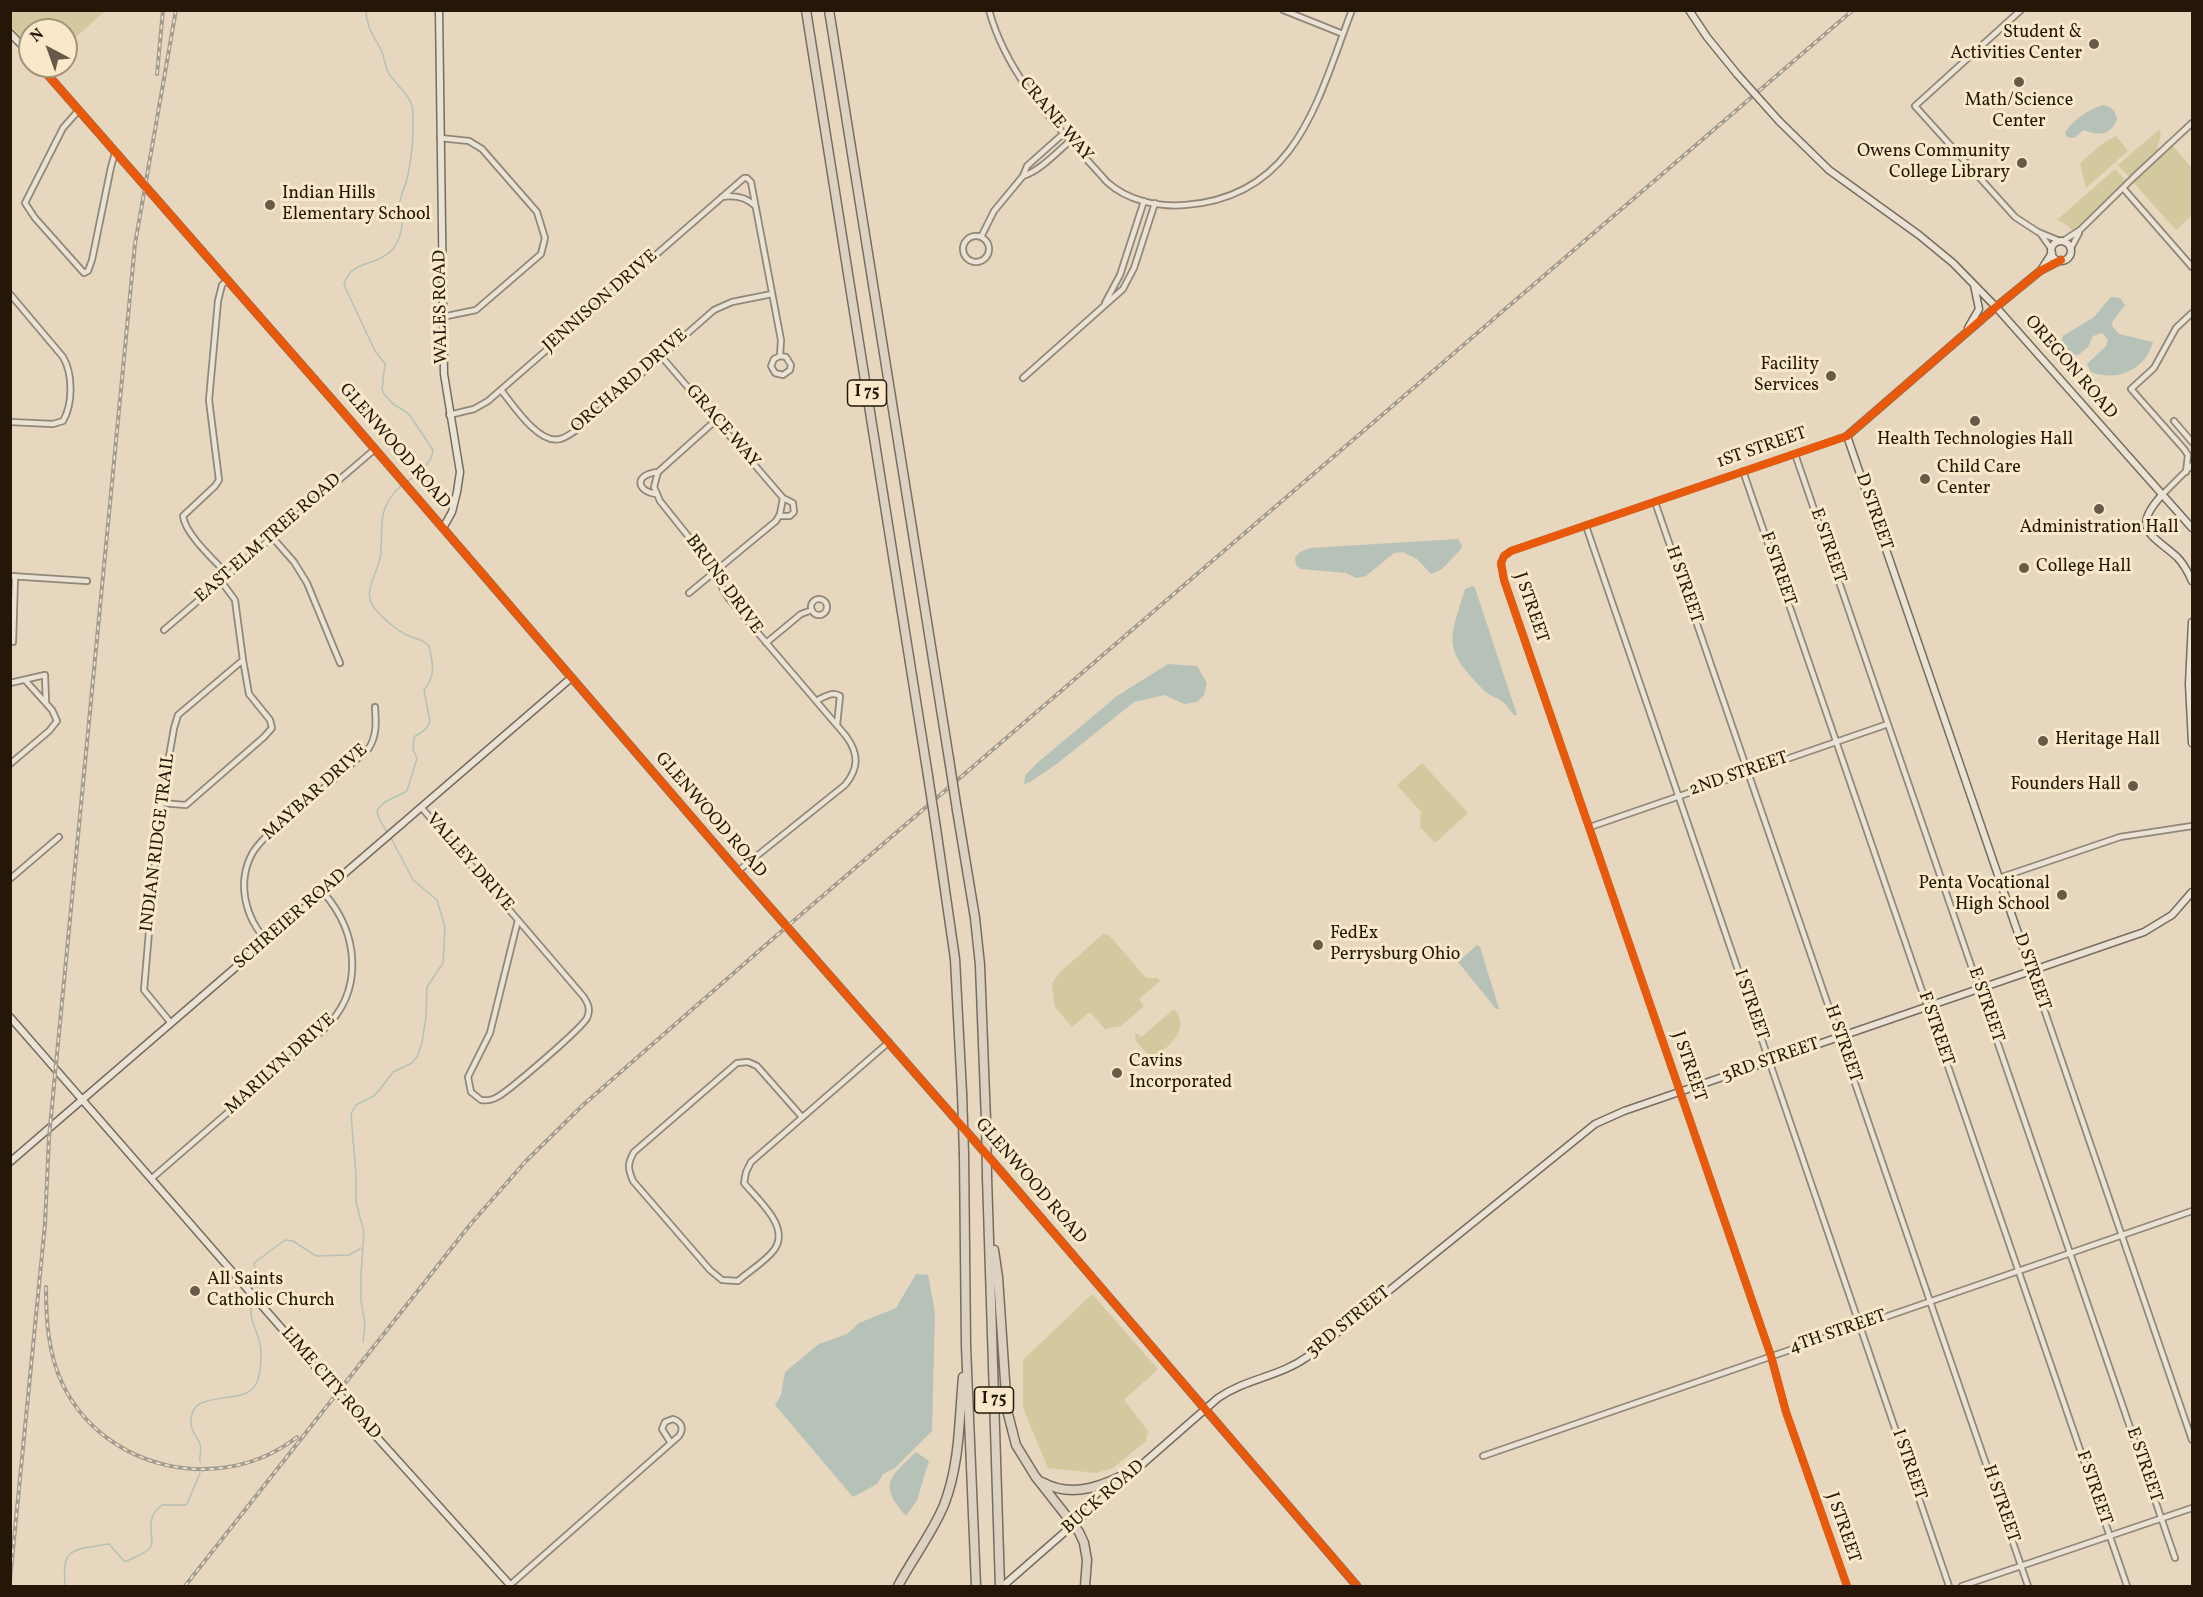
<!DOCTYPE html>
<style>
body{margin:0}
#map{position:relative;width:2203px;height:1597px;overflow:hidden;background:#e6d7be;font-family:Vollkorn,serif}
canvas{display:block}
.frame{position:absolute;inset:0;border:12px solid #251708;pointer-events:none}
.north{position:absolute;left:18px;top:18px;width:60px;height:60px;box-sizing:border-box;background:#f9e8ca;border:2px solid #a4947c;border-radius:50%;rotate:319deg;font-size:16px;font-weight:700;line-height:24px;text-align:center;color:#251708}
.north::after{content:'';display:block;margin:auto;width:21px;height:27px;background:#695a48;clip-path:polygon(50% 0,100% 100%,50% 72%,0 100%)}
</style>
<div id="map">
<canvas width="2203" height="1597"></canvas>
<div class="frame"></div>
<div class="north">N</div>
</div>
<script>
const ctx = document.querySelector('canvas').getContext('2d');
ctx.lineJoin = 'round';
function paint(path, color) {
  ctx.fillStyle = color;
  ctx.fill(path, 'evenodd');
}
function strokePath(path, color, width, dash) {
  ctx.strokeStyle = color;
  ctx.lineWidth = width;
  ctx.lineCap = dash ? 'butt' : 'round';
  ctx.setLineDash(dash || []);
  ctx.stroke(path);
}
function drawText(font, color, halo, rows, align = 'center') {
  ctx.font = font + ' Vollkorn,serif';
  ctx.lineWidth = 6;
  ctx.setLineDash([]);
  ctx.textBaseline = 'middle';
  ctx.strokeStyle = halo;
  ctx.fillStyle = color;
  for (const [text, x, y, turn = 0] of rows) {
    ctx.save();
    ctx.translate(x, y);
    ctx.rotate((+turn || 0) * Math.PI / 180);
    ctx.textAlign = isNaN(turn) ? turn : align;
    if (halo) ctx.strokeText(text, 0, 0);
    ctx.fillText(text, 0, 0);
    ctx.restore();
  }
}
const green = new Path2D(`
 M10,11L11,10L105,11L66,46V30H30V48L11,26Z
 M2160,129L2159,132L2161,133L2157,150L2129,177L2118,165Z
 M2116,136L2128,151L2086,188L2080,163L2102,144Z
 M2173,146L2192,168V215L2176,230L2133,182Z
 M2115,169L2126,180L2080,226L2073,231L2066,224L2057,220Z
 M1422,763L1468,813L1435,843L1420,827L1421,812L1397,785Z
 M1103,934L1109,935L1146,978H1158L1160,981L1139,999L1144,1006L1121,1026L1105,1029L1090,1012L1072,1027L1055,1007L1052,984L1059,973Z
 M1174,1009C1191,1028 1169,1049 1151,1058L1136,1041L1135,1036L1137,1033L1141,1037Z
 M1092,1294L1158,1369L1124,1400L1148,1431L1146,1441L1113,1468L1096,1473L1048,1468L1023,1408V1360Z`);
const water = new Path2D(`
 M2103,105C2112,107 2116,111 2117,120C2109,136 2099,136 2084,130L2074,138L2067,137L2065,133C2072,120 2089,109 2103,105Z
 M2111,297L2120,298L2125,305L2113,321L2112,326L2119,334L2153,342C2146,370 2116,382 2091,372L2087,364L2106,346L2108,340L2102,333L2093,336L2088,347L2078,355C2070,355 2063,349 2062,340L2063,336L2094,317Z
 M1458,539L1462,545L1461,549L1442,569L1431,574L1417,559L1403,552L1394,553L1366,576L1356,578L1346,573L1301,569L1296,565L1295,558L1300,552L1310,548Z
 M1473,586L1475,588L1517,715H1514C1510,711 1507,705 1502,701C1497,697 1491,697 1486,692C1443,650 1448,643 1465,589Z
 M1168,664L1197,666L1207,683L1204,695L1197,702L1184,704L1164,695L1134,702L1058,763L1030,782L1024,784L1025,776L1036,764L1117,696Z
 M1477,945L1480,947L1499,1009H1496L1458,962Z
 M916,1274L928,1275L935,1312L932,1431L895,1468L883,1474L877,1484L853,1497L775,1405L781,1395L785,1372L819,1344L847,1334L859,1323L896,1308Z
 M916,1452L929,1461L917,1500L906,1516C878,1484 889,1478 916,1452Z`);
const stream = new Path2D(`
 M366,10C366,28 375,37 382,52C384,58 385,64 387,70C394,85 412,94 413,112C414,132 412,155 408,175C406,185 400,196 399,206C398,210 401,215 402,219C403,230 398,245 390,252C374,267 350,260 344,285L375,351L385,364L382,389L384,394L392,403L409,414L433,450C432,464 416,475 406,483
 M387,832L379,819L377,810L385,802L407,791L417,758L413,750L414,737L425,730L430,722L424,690C436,675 433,664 429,646C422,638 417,640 409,636C397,631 381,617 373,606C362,590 380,570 381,553C382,540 380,525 384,511C387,501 394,492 402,485
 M254,1295L257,1286L254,1263L285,1240L293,1241L316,1256L349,1255L361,1248
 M363,1342L365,1325L361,1300V1274L364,1232L356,1202V1175L351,1114L356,1105L374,1096L381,1088L393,1072L412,1063L417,1057L422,1043L426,1017L427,987L443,963L445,927L437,900L413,880L390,836
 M200,1462C199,1456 202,1449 200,1444C197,1437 191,1431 191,1423C189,1386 244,1408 256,1384C261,1374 262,1355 260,1344C256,1325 247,1320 253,1300
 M65,1586C64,1563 62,1550 90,1547C97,1547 102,1544 109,1544L124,1561H127C134,1557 144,1554 149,1549C158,1540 141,1521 162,1505H184L187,1504L200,1473`);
const street = new Path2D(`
 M989,10C1008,80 1061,130 1107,182C1128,201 1158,207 1185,205C1298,197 1318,98 1352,10
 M1283,10L1343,34
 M2021,10L1915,106L2015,217L2038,232L2060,241
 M78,111L63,128L25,203L35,218L84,273L88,271L92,260L111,167L115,153
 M440,138L469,141L482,149L537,212L545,238L541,254L476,310L442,317
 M1023,176C1041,170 1056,153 1071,140
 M2123,188L2192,267
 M722,197C735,195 746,197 755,206
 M2040,233L2052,250
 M963 249a13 13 0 1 1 26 0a13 13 0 1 1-26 0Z
 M981,237L994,211L1023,176L1027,166L1064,133
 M2063,241L2080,230L2134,177L2192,123
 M2071,248L2079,233
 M227,280L222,285L218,301L209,400L219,480L215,486L183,516C185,534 215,561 228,575
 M10,294L63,357C73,374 73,404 63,421L53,424L10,422
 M1105,303L1120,275L1144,201
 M661,356L783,498L793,503L794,512L790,516H779
 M1023,378L1123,289L1134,268L1155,203
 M501,390C513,405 539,445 560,439C569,437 577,429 584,424L714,310L732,302L772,294
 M449,415L474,409L488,401L744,178H747L751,182L781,340L780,356L774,359L771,366L775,373L783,375L790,370L791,365L786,357L780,356
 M2174,421L2192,442
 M1795,454L2175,1558
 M1743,471L2127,1586
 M658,472L654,487L660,501L700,551L729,599L846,736C859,754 859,768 845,785L738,871
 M2186,472L2188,455L2184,449L2131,389L2154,368L2176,328L2192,313
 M656,494C634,490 636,474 658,472L716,420
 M2163,494L2192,465
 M1655,502L2028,1586
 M1586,526L1949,1586
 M272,537L294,562L307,583L340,663
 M10,576L87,581
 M689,593L776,521L780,514L783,498
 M811 607a8 8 0 1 1 16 0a8 8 0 1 1-16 0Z
 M164,630L375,449
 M13,642L15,576
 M766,643L801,614L812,610
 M10,683L45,675L46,703
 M816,701C824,697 832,691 840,696L837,725
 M10,764L49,731L57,721L52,710L25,680
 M160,803L186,805L264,737L272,728L270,720L249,694L243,660
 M421,807L518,920
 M1590,827L1888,724
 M1999,878L2120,837L2192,826
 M10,879L59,837
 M518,920L583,996C588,1003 591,1009 587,1018C581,1029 512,1088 499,1096C493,1100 488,1101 481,1100L471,1092L468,1077L490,1033Z
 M267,941C245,918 236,882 253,852C263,837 279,825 293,814C318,792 345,771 369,748C377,735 376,722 375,707
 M2031,971L2192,1440
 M171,1023L144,990L159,815L174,728L178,715L243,660L235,600L221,581
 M802,1117L757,1066L748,1062L737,1063L634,1152C627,1164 628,1169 633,1181L710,1270L722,1280L738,1281C749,1271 765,1262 774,1250C791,1227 758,1200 744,1183L746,1172L751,1162L889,1042
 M151,1179L323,1030C365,991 359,933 323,892
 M1483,1456L2192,1211
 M510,1585L679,1436C684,1429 682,1422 673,1419L665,1422L662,1429L671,1443
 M1847,1586L1786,1412L1771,1356L1504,580L1501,563L1504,556L1511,551L1847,436
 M1962,1586L2192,1508`);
const secondary = new Path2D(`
 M439,10L444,374L460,472L457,492L452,512L443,528
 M1689,10L1707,37L1737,74
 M10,33L30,54
 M40,66L343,412L738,871L987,1155L1357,1586
 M1779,121L1829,170L1919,235L1953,263L1996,307L2192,528
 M2051 251a10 10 0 1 1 20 0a10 10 0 1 1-20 0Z
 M2041,270L2052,253
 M1968,328L1979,309L1974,285
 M2163,494C2130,529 2151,534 2177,557C2184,564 2188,572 2192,581
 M2192,622L2189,684L2192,743
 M2031,971L1847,436L1996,307L2040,271L2061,260
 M10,1017L373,1433L511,1586
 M10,1162L571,678
 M1003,1586L1218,1398C1247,1378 1279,1377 1307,1357L1595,1124L1624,1111L2144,932L2172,915L2192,892`);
const highway = new Path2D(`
 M806,10L928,776
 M829,10L949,759
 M957,810L975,918L980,965L986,1121
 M936,828L955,959L962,1093
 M964,1154L966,1346L976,1586
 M987,1177L1000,1586
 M994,1250L998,1277L1007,1410L1016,1445L1035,1476L1079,1532L1084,1543L1087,1560L1085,1586
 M1042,1482C1074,1500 1106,1484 1135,1470
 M898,1586C912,1559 932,1534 944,1505C960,1464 959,1420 963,1377`);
const rail = new Path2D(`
 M157,74L163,10
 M46,1287C46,1320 48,1354 63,1385C105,1471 222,1496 297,1437
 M10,1580L45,1224L49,1137L135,244L176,10
 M185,1586L469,1226L525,1162L583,1105L776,936L1853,10`);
const secondaryBridge = new Path2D(`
 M1737,74L1779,121`);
const highwayBridge = new Path2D(`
 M949,759L957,810
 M928,776L936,828
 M962,1093L964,1154
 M986,1121L987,1177`);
const cycleway = new Path2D(`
 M40,66L343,412L738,871L987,1155L1357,1586
 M1847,1586L1786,1412L1771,1356L1504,580L1501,563L1504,556L1511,551L1847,436L1996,307L2040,271L2061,260`);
const markers = [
 [2094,44,6,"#695a48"],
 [2019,82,6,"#695a48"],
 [2022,163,6,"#695a48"],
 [270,205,6,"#695a48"],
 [1831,376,6,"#695a48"],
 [1975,421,6,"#695a48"],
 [1925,479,6,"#695a48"],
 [2099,509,6,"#695a48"],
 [2024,568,6,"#695a48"],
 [2043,741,6,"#695a48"],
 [2133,786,6,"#695a48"],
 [2062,895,6,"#695a48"],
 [1318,945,6,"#695a48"],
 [1117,1073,6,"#695a48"],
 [195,1291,6,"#695a48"]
];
const shields = [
 [867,393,39],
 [994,1400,39]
];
const shieldNames = [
 ["I 75",867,393],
 ["I 75",994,1400]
];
const poiNames = [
 ["Student &",2082,34,"right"],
 ["Activities Center",2082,55,"right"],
 ["Math/Science",2019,102,"center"],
 ["Center",2019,123,"center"],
 ["Owens Community",2010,153,"right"],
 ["College Library",2010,174,"right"],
 ["Indian Hills",282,195],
 ["Elementary School",282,216],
 ["Facility",1819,366,"right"],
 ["Services",1819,387,"right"],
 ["Health Technologies Hall",1975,441,"center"],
 ["Child Care",1937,469],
 ["Center",1937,490],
 ["Administration Hall",2099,529,"center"],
 ["College Hall",2036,568],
 ["Heritage Hall",2055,741],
 ["Founders Hall",2121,786,"right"],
 ["Penta Vocational",2050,885,"right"],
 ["High School",2050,906,"right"],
 ["FedEx",1330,935],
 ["Perrysburg Ohio",1330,956],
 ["Cavins",1129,1063],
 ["Incorporated",1129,1084],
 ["All Saints",207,1281],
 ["Catholic Church",207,1302]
];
const streetNames = [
 ["CRANE WAY",1055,120,50],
 ["JENNISON DRIVE",601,302,-41],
 ["WALES ROAD",442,307,-91],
 ["OREGON ROAD",2070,368,49],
 ["ORCHARD DRIVE",630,382,-41],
 ["GRACE WAY",722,427,49],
 ["GLENWOOD ROAD",394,447,49],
 ["1ST STREET",1762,449,-19],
 ["D STREET",1873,512,71],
 ["EAST ELM TREE ROAD",269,539,-41],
 ["E STREET",1827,546,71],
 ["F STREET",1777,569,71],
 ["BRUNS DRIVE",723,585,54],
 ["H STREET",1683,585,71],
 ["J STREET",1530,608,71],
 ["2ND STREET",1739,775,-19],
 ["MAYBAR DRIVE",316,793,-42],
 ["GLENWOOD ROAD",710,816,49],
 ["INDIAN RIDGE TRAIL",159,843,-83],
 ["VALLEY DRIVE",469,863,49],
 ["SCHREIER ROAD",291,920,-41],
 ["D STREET",2031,972,71],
 ["I STREET",1750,1005,71],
 ["E STREET",1985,1005,71],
 ["F STREET",1935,1029,71],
 ["H STREET",1842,1044,71],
 ["3RD STREET",1771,1061,-19],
 ["MARILYN DRIVE",281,1065,-42],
 ["J STREET",1688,1067,71],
 ["GLENWOOD ROAD",1030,1182,49],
 ["3RD STREET",1349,1323,-39],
 ["4TH STREET",1838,1333,-19],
 ["LIME CITY ROAD",330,1384,49],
 ["I STREET",1908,1465,71],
 ["E STREET",2143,1465,71],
 ["F STREET",2093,1488,71],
 ["BUCK ROAD",1104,1498,-41],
 ["H STREET",2000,1504,71],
 ["J STREET",1842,1528,71]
];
paint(green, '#d3c99f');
paint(water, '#b6c1b8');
strokePath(stream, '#b6c1b8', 1.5);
strokePath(street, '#918778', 8);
strokePath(secondary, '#776d5f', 9);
strokePath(highway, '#776d5f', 11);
strokePath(street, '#e9e2d5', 4.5);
strokePath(secondary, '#e9e2d5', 6);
strokePath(highway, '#ddd2c1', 8);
strokePath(rail, '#a39c91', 4);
strokePath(rail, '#f9e8ca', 1.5, [4.5]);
strokePath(secondaryBridge, '#776d5f', 9, []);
strokePath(highwayBridge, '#776d5f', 11, []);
strokePath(secondaryBridge, '#e9e2d5', 6);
strokePath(highwayBridge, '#ddd2c1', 8);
strokePath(cycleway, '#e8590c', 8);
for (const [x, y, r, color] of markers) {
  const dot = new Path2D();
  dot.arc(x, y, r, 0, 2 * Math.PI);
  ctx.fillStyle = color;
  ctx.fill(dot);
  strokePath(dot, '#f9e8ca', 2);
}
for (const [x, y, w] of shields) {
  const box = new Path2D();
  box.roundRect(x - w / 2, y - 13, w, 26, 4.5);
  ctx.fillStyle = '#f9e8ca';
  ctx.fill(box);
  strokePath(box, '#251708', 1.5);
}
drawText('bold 16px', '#251708', null, shieldNames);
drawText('18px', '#251708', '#f9e8ca', poiNames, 'left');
drawText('18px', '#251708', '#f9e8ca', streetNames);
</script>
